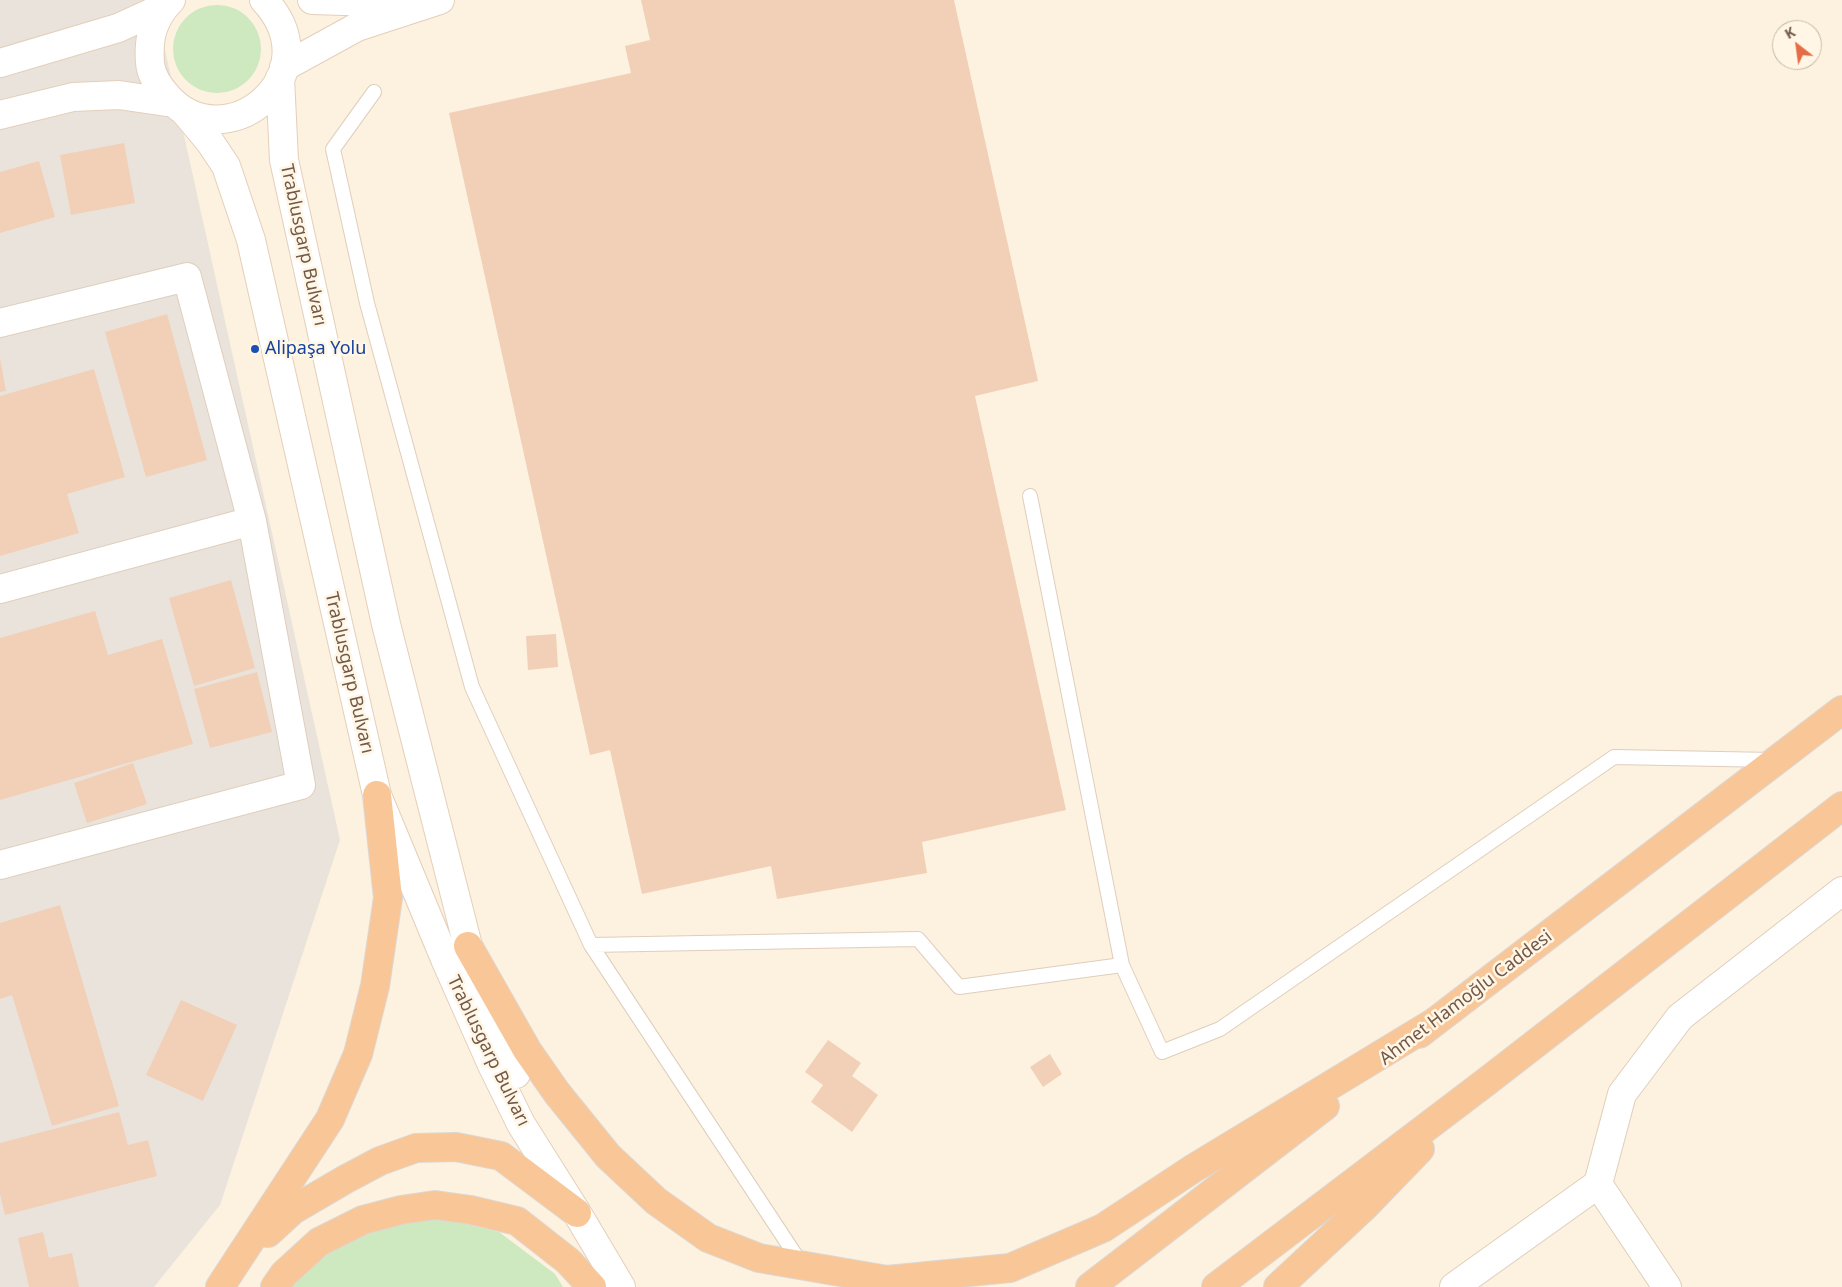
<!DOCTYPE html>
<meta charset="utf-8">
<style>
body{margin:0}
#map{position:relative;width:1842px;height:1287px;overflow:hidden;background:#fcf2df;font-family:"Noto Sans",sans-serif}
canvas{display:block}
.north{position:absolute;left:1772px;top:20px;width:50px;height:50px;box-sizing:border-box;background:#fff6e5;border:1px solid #c7b7a6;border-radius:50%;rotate:330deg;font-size:14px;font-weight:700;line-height:20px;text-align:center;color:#725848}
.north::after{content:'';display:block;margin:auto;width:18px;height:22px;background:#e56d45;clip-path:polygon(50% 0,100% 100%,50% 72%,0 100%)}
</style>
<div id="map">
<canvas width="1842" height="1287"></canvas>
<div class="north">K</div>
</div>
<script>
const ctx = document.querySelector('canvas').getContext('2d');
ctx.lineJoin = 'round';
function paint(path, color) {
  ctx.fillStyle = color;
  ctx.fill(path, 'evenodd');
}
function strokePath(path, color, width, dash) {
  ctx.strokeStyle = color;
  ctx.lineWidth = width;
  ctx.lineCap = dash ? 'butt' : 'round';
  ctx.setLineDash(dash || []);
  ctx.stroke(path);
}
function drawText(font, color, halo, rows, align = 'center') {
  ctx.font = font + ' "Noto Sans",sans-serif';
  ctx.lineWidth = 5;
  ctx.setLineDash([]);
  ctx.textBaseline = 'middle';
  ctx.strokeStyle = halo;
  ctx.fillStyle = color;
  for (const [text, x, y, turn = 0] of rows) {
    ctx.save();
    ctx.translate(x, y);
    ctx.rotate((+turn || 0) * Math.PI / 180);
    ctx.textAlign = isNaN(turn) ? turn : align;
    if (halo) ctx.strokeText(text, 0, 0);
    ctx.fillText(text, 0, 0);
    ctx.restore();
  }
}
const industrial = new Path2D(`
 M0,0H154L340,840L220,1205L154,1287H0Z`);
const green = new Path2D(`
 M173 49a44 44 0 1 1 88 0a44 44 0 1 1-88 0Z
 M438,1217L499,1232L555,1274L563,1287H285L343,1235Z`);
const building = new Path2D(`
 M641,0H954L1038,381L975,396L1066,810L922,842L927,873L777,899L771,866L642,894L610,750L590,755L449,113L631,73L625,46L650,40Z
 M124,143L135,203L71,215L60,155Z
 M39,161L55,217L0,233V172Z
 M167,314L207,460L146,477L105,332Z
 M0,358L6,391L0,392Z
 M94,369L125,477L67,494L79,533L0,556V396Z
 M231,580L255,668L194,686L169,598Z
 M95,611L108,655L162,639L193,744L0,800V638Z
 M556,634L558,667L528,670L526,636Z
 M257,672L272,732L210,748L194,689Z
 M133,763L147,804L87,823L74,783Z
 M60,905L119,1106L52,1126L12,995L0,999V923Z
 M181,1000L237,1025L203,1101L146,1075Z
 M828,1040L861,1063L852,1076L878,1095L852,1132L811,1102L823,1085L805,1072Z
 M1050,1054L1062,1074L1043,1087L1030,1067Z
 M119,1112L128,1145L148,1140L157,1176L5,1215L0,1194V1143Z
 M43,1232L49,1258L72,1253L79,1287H29L18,1238Z`);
const service = new Path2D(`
 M374,92L333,149L367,303L472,687L591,945L802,1265
 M1030,496L1122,965L1162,1052L1220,1029L1614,757L1774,760
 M591,945L918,939L959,987L1122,965`);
const minor = new Path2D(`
 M0,323L187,277L252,521L301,785L0,865
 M0,589L252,521
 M1598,1184L1667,1287
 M1454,1287L1598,1184L1622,1094L1680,1017L1842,891`);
const secondary = new Path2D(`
 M171,0C153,18 148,38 150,63C151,75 159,87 167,96C224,162 334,75 264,0
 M312,0L408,3
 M0,63L118,28L164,7
 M284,67L357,27L440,0
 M280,78L284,160L386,624L468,946L509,1059L516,1074
 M185,112L210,142L226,166L251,240L377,795L445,959L492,1065L521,1124L577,1213L621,1287
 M0,115L73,97L119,95L173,103`);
const trunk = new Path2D(`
 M468,946L527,1050L557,1093L608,1156L656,1201L708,1238L759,1258L887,1280L1010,1268L1103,1228L1194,1168L1433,1023
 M1419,1034L1842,710
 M268,1233L293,1210L346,1179L380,1161L416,1148L456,1147L501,1156L577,1213
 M220,1287L330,1119L358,1054L375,986L388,898L377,795
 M275,1287L284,1274L319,1242L363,1220L401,1210L435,1205L471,1210L517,1221L568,1261L592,1287
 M1090,1287L1325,1106
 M1216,1287L1486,1082L1842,806
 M1278,1287L1364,1207L1420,1149`);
const markers = [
 [255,349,5,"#1a4fb4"]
];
const streetNames = [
 ["Trablusgarp Bulvarı",303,245,78],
 ["Trablusgarp Bulvarı",349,673,77],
 ["Ahmet Hamoğlu Caddesi",1466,998,-37],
 ["Trablusgarp Bulvarı",488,1051,64]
];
const transitNames = [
 ["Alipaşa Yolu",265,349]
];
paint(industrial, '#eae3db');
paint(green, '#cee8bf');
paint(building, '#f1d0b7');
strokePath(service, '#dfcebc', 16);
strokePath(minor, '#dfcebc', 30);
strokePath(secondary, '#e4cfba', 30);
strokePath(trunk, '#ddd7d3', 30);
strokePath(service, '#fff', 14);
strokePath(minor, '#fff', 28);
strokePath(secondary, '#fff', 28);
strokePath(trunk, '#f8c697', 28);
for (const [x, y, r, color] of markers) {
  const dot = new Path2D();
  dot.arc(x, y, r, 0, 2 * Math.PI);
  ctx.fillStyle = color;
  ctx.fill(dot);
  strokePath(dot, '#fff6e5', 2);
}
drawText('18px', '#725848', '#fff6e5', streetNames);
drawText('18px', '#164399', '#fff6e5', transitNames, 'left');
</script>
